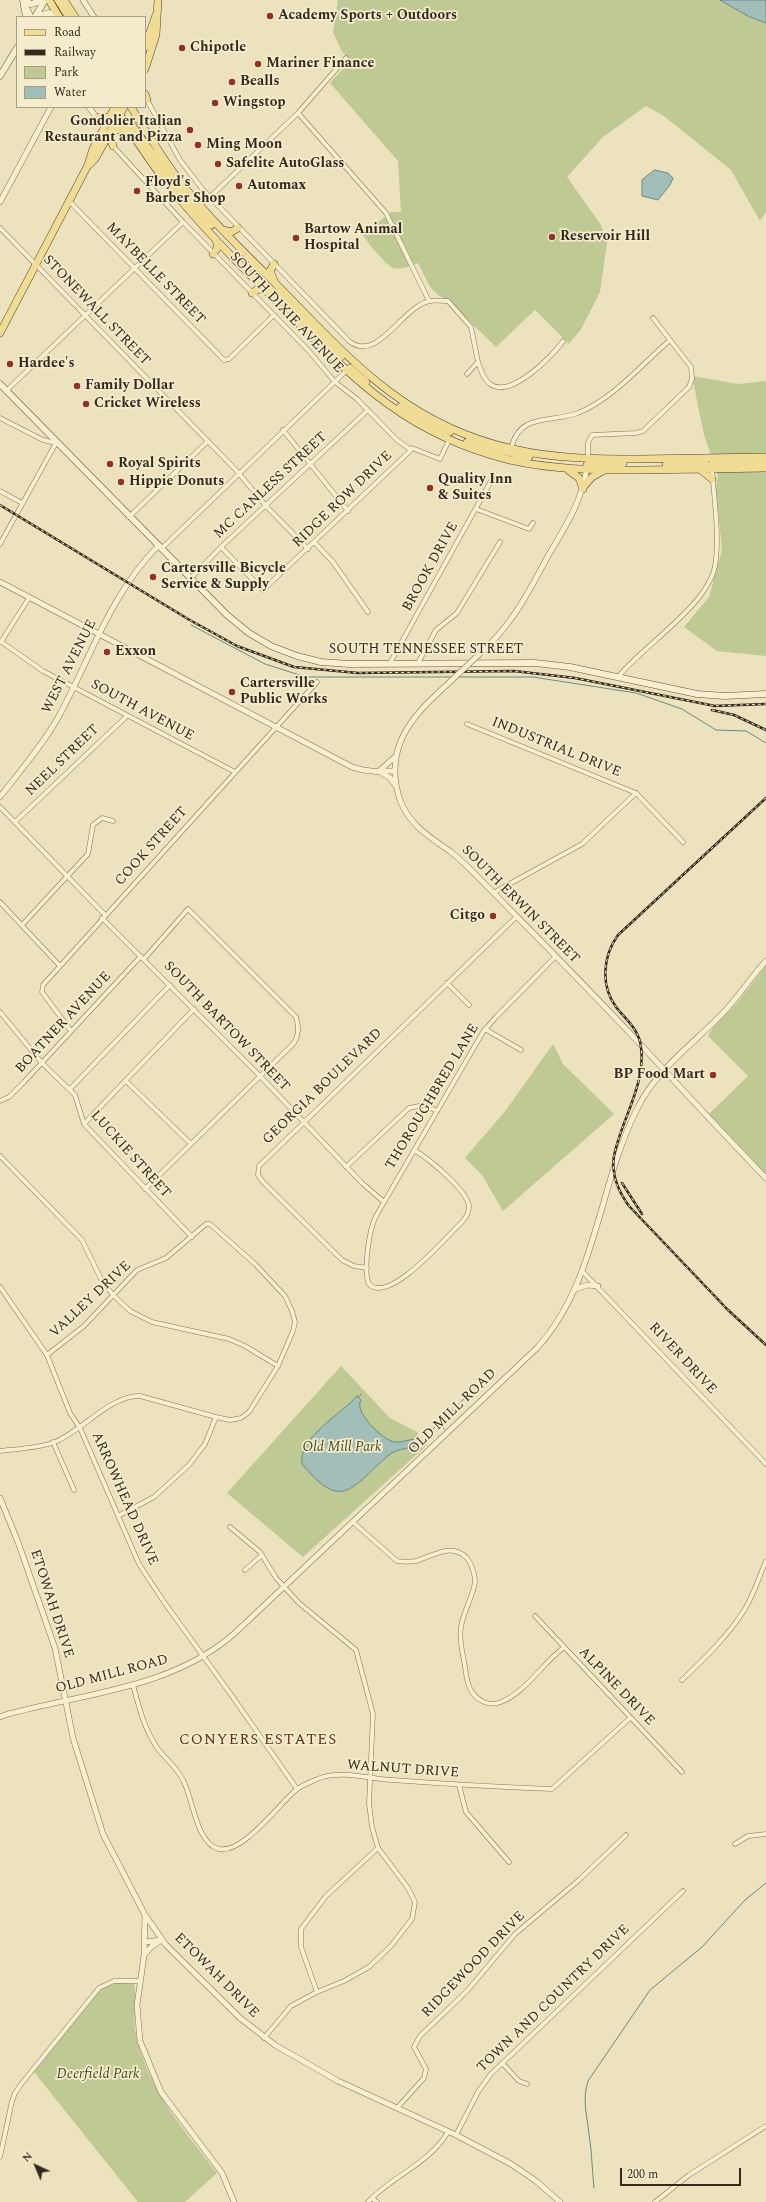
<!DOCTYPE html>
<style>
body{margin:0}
#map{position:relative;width:766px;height:2202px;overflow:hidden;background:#ece2be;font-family:Spectral,serif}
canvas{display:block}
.legend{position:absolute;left:16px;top:16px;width:130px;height:92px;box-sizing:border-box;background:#f4eccd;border:1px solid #a79e86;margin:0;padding:5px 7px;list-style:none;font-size:12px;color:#33291c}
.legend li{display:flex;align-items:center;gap:8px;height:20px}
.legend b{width:20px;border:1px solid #a79e86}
.north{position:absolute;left:16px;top:2146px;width:40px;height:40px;-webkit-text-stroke:3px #f4eccd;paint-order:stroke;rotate:316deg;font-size:11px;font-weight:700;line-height:16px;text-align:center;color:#33291c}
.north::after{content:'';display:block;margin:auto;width:14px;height:18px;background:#33291c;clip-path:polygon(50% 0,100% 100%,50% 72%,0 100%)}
.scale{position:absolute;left:620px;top:2168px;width:121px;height:18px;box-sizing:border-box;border:2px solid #33291c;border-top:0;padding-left:5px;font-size:12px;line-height:14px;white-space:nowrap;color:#33291c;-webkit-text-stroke:3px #f4eccd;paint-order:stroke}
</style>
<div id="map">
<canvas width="766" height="2202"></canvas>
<ul class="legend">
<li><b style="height:5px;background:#f0dc95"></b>Road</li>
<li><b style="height:5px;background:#33291c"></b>Railway</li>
<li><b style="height:11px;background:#bec993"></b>Park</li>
<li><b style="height:11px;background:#a1beb8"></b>Water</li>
</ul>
<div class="north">N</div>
<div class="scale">200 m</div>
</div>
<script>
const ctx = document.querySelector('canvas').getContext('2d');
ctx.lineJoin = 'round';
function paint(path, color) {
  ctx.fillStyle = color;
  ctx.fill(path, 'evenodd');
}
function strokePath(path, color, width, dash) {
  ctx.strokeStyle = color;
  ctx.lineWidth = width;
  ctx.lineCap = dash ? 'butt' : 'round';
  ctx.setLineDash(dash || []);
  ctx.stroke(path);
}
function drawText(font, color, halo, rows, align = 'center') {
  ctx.font = font + ' Spectral,serif';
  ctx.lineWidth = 3.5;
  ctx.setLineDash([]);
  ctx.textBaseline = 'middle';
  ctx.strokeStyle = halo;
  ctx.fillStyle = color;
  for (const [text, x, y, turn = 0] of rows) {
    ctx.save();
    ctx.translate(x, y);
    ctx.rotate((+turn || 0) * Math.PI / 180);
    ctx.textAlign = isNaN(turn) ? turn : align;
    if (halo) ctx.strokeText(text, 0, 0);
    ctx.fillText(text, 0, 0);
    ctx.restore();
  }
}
const green = new Path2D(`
 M338,0H720L750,17L766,23V212L760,221L731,170L664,116L646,106L603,137L567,177L601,225L607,243L600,292L581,329L569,344L535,310L496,347L449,301L438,295L430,287L418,263C410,266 401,270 393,268C387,266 363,238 362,233C361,230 362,228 361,226L372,227L391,212H401L398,161L330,83L350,61L341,50L333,32Z
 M692,376L738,384L766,381V656L717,651L684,627L709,597L722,550L716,487L718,476L704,435Z
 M766,966V1174L709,1114L748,1076L708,1036L712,1029L737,1003Z
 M553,1044L563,1064L614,1114L503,1211L482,1175L465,1158L506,1110Z
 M341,1366L390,1418L417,1432L427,1445L303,1557L227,1493Z
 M117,1983L134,1984C138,2000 132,2018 136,2035C148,2089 184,2130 217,2173L185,2202H138L34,2072L97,1994L105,1987Z`);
const water = new Path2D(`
 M720,0H766V23L750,17Z
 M655,170L668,173L673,178L670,185L658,200L642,196V180Z
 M357,1396L361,1400C353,1411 383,1441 395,1442C404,1443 415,1436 421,1441C413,1450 399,1447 389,1455C352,1486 343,1514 302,1464C297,1438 343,1413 357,1396Z`);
const stream = new Path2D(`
 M191,625L265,664L306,677H453
 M458,677H533L636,693L682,709L716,730L746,731L766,743
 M359,1397L361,1394
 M441,1424L444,1429
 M431,1431L471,1392
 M594,2188C592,2170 592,2152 589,2134C587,2115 582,2100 588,2081L650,1990L702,1947L745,1900L766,1883`);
const minor = new Path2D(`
 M147,100L180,160L203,190L349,341C378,364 402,306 430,301C435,300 442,301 448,301L471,327L478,362L467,374
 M298,113L386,213L429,301
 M113,146L183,222L308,350L335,382L357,399L397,440L411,450L412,448L440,459L449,440
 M210,197L298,113L346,58
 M69,201L224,360L229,359L274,315
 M0,228L236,470L266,506L308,549
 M478,362C481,370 483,379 490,384C510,399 552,357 563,341
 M6,391L183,222
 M0,418L43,440L56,443L0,544
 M283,430L348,511
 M511,449C519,412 551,423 578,413C614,398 640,366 669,341
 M588,459V443L592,435L636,433L643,431L689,387L692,379L691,367L653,318
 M0,491L22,503
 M476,509L529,529L533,523
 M129,517L208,441
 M315,543L333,562L368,612
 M221,547L263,590L411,450
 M161,549L348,369
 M191,578L221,547L368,410
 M0,641L43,671L235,772
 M1,642L29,598
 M390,663L491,481
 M418,663L436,630L457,613L500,542
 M618,677C644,645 708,605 715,566C720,539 714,497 712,469
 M467,724L636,793L683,842
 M0,807L105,915
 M15,822L127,716
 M493,893L582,844L636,793
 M0,902L60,966
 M102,918L260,1076L362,1183L384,1202
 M22,925L88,854L93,825L102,818L113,821
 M144,959L188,909L296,1017C299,1028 299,1033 294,1043L145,1189
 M447,983L469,1005
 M0,1012L42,1063L75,1095L84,1124L192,1237
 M485,1029L521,1050
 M71,1031L42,992L43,985L317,682
 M126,1081L191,1144
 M70,1089L170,985
 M0,1101L9,1097L24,1082L141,956
 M84,1124L194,1009
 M414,1150C428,1158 467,1190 469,1206C469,1213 466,1218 461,1223C446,1237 389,1305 369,1284C363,1272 369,1229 376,1216L483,1032L496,1017L555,957
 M0,1156L82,1240L102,1281L113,1295L130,1311L152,1322L229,1339L245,1346L278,1366
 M346,1167L409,1108L424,1105L437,1111
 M367,1268L354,1266L342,1260L263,1182L258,1175L259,1166L516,917
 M582,1271L766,1464
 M0,1287L47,1355L70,1413L80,1428L139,1564L164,1602L232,1696L297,1789
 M53,1442L74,1490
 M0,1451C17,1449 39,1448 55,1442C83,1430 111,1395 140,1396L216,1417L230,1420L241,1418L249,1412L278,1366L293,1331L295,1322L292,1311L285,1296L255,1264L210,1224H206L166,1258L137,1270L84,1326L47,1355
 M118,1516L154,1497L189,1465L205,1444L216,1417
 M354,1523L397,1561C403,1562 410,1562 416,1561C433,1556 451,1542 467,1558C471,1563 475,1574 475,1581C474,1595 463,1612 461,1627C459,1639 462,1650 464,1661C467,1677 466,1694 484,1702C489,1704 496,1704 501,1702C526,1692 542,1664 563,1648
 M230,1527L260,1552L276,1578L299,1603L356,1650L373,1714L369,1804L372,1827L378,1848L408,1888L415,1902L412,1919L391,1946L369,1967L344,1981L317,1992L291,2006L264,2038
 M245,1570L262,1555
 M535,1616L682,1772
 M682,1680C705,1658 728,1636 745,1609C754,1594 759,1577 766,1561
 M133,1685C139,1707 144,1729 158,1749C166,1759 177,1768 183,1780C193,1798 196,1844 219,1849C243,1854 278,1805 296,1790C302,1785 313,1781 320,1778C342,1770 370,1779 392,1780C446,1784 499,1787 552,1789L630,1718
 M459,1785L466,1812L509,1862
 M735,1844L748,1836L766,1834
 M317,1992L301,1947V1929L326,1896L378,1848
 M502,2063L519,2081L527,2084
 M397,2108L424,2078L426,2069L414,2047L420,2036L467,1991L515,1934L579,1880L626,1835
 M456,2135L478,2092L490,2075L683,1891
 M0,2157L12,2101L15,2093L22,2083L99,1988L114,1981H139
 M372,2198L377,2202
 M368,2202C392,2176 429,2164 448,2132
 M655,2202L689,2175L766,2126`);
const tertiary = new Path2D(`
 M23,0L31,17
 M83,0L94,17
 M89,107L96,117
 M0,202L51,107
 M0,582L352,767L363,770L380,772L390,778L395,785
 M489,645C515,619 531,588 548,556C565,527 583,500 587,466
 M437,694C405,723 385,755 400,800C410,826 430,837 451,852C460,859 468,867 475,874C531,931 587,987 641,1045C683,1090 724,1135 766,1178
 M379,771L396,756
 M380,771H395
 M0,797C20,771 43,745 59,716C90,659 111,593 158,546
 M575,1289L588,1285L598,1286
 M0,1498L18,1542L55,1648L73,1738L103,1834L145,1915L166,1945L240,2018L275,2045L338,2081L456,2135L511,2164L536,2181L560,2202
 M0,1717L8,1714C86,1693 174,1688 236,1632L537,1348C597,1282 598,1186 637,1109C656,1070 692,1045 721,1015C738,998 750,978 766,961
 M145,1915L144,1956L137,2005L140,2041L161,2092L222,2173L234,2202
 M145,1942L161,1940
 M144,1955L152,1946L162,1940`);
const secondary = new Path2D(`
 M23,0L31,4L45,0
 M23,0L26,17
 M35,17L49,13L59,17
 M35,17L45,0
 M0,76L17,48
 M0,384L227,615L249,633L271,646L297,656L321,662L349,664L535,663L570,667L697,694L725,696L766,694`);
const primary = new Path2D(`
 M49,0L59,17
 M58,0L69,17
 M64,0L75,17
 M145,47L156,15
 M145,69L156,35L158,0
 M145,94L147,100
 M115,107C132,134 149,161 169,186C201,226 237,262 273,298C348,373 402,434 510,460C554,470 597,470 642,470C683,469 725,469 766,468
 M131,107C146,131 161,156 178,179C210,220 248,256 285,293C355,365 410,426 513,449C555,459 598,459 641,459C683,458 724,458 766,457
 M96,117L102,119L110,116
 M131,124L173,183L212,225
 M109,133L120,129L131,134
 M109,133L113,146
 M89,165L95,159L124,107
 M223,230L231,232L238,228
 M213,254L218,247L216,240
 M274,280L270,271L274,264
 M263,283L288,304L341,357
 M252,293L258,289L265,290
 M0,333L88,165L93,149L115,107
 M350,368L366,382
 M400,407L424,421L450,432
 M467,442L529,457
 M587,465L623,463
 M666,465L705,463
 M711,465L766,463
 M568,470L579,478L583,489
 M701,470L712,479
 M584,486L592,477L603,471`);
const rail = new Path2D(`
 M0,505L188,619L237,646L294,667L358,673L514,671L575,678L715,706L766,704
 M712,710L734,715L766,730
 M766,798L618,935C603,956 600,985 616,1007C626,1020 639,1029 641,1047C646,1085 621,1120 614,1156C611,1175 618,1191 629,1206L728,1310L766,1345
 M622,1183L642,1214`);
const tertiaryBridge = new Path2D(`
 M437,694L489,645`);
const markers = [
 [270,16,4,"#913229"],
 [182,48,4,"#913229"],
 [258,64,4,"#913229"],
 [232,82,4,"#913229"],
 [215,103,4,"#913229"],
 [190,130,4,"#913229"],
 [198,145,4,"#913229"],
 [218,164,4,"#913229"],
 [239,186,4,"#913229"],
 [137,191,4,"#913229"],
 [552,237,4,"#913229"],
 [296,238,4,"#913229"],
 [10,364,4,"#913229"],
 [77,386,4,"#913229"],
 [86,404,4,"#913229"],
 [110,464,4,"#913229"],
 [121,482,4,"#913229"],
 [430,488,4,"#913229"],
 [153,577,4,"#913229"],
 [107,652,4,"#913229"],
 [232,692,4,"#913229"],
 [493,916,4,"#913229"],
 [713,1075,4,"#913229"]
];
const poiNames = [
 ["Academy Sports + Outdoors",278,16],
 ["Chipotle",190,48],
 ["Mariner Finance",266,64],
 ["Bealls",240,82],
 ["Wingstop",223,103],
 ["Gondolier Italian",182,122,"right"],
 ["Restaurant and Pizza",182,138,"right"],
 ["Ming Moon",206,145],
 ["Safelite AutoGlass",226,164],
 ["Floyd's",145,183],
 ["Barber Shop",145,199],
 ["Automax",247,186],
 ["Bartow Animal",304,230],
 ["Hospital",304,246],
 ["Reservoir Hill",560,237],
 ["Hardee's",18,364],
 ["Family Dollar",85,386],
 ["Cricket Wireless",94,404],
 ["Royal Spirits",118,464],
 ["Quality Inn",438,480],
 ["& Suites",438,496],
 ["Hippie Donuts",129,482],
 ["Cartersville Bicycle",161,569],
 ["Service & Supply",161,585],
 ["Exxon",115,652],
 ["Cartersville",240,684],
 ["Public Works",240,700],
 ["Citgo",485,916,"right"],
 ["BP Food Mart",705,1075,"right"]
];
const streetNames = [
 ["MAYBELLE STREET",155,274,46],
 ["STONEWALL STREET",96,311,46],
 ["SOUTH DIXIE AVENUE",286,313,47],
 ["MC CANLESS STREET",271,486,-43],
 ["RIDGE ROW DRIVE",343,500,-44],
 ["BROOK DRIVE",431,567,-61],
 ["SOUTH TENNESSEE STREET",426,650],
 ["WEST AVENUE",70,667,-63],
 ["SOUTH AVENUE",142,711,28],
 ["INDUSTRIAL DRIVE",556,748,22],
 ["NEEL STREET",63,761,-44],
 ["COOK STREET",152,847,-48],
 ["SOUTH ERWIN STREET",520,905,45],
 ["BOATNER AVENUE",64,1023,-47],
 ["SOUTH BARTOW STREET",226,1027,46],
 ["GEORGIA BOULEVARD",323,1087,-44],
 ["THOROUGHBRED LANE",433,1097,-59],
 ["LUCKIE STREET",130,1155,48],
 ["VALLEY DRIVE",91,1300,-43],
 ["RIVER DRIVE",682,1359,47],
 ["OLD MILL ROAD",453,1412,-44],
 ["ARROWHEAD DRIVE",124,1499,66],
 ["ETOWAH DRIVE",51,1604,72],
 ["OLD MILL ROAD",112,1675,-15],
 ["ALPINE DRIVE",616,1687,46],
 ["WALNUT DRIVE",403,1770,4],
 ["RIDGEWOOD DRIVE",474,1965,-46],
 ["ETOWAH DRIVE",216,1976,45],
 ["TOWN AND COUNTRY DRIVE",554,1999,-44]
];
const parkNames = [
 ["Old Mill Park",342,1448],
 ["Deerfield Park",98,2075]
];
const neighbourhoodNames = [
 ["CONYERS ESTATES",258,1741]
];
paint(green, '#bec993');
paint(water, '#a1beb8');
strokePath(water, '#698b85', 1);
strokePath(stream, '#698b85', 1);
strokePath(minor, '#837357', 5);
strokePath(tertiary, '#837357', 6);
strokePath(secondary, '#65543b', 7);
strokePath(primary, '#51412c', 8);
strokePath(minor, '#f7efd0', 4);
strokePath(tertiary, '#f7efd0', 5);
strokePath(secondary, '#f7efd0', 6);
strokePath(primary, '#f0dc95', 7);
strokePath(rail, '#33291c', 2.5);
strokePath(rail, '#f4eccd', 1, [3]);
strokePath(tertiaryBridge, '#837357', 6, []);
strokePath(tertiaryBridge, '#f7efd0', 5);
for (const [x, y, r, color] of markers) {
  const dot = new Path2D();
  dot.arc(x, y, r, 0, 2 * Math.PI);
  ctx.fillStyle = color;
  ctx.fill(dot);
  strokePath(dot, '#f4eccd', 1.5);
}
drawText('bold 14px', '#33291c', '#f4eccd', poiNames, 'left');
drawText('14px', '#33291c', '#f4eccd', streetNames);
drawText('italic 14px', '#404f23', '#f4eccd', parkNames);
ctx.letterSpacing = '1px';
drawText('15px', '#5f301c', '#f4eccd', neighbourhoodNames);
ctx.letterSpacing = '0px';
</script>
